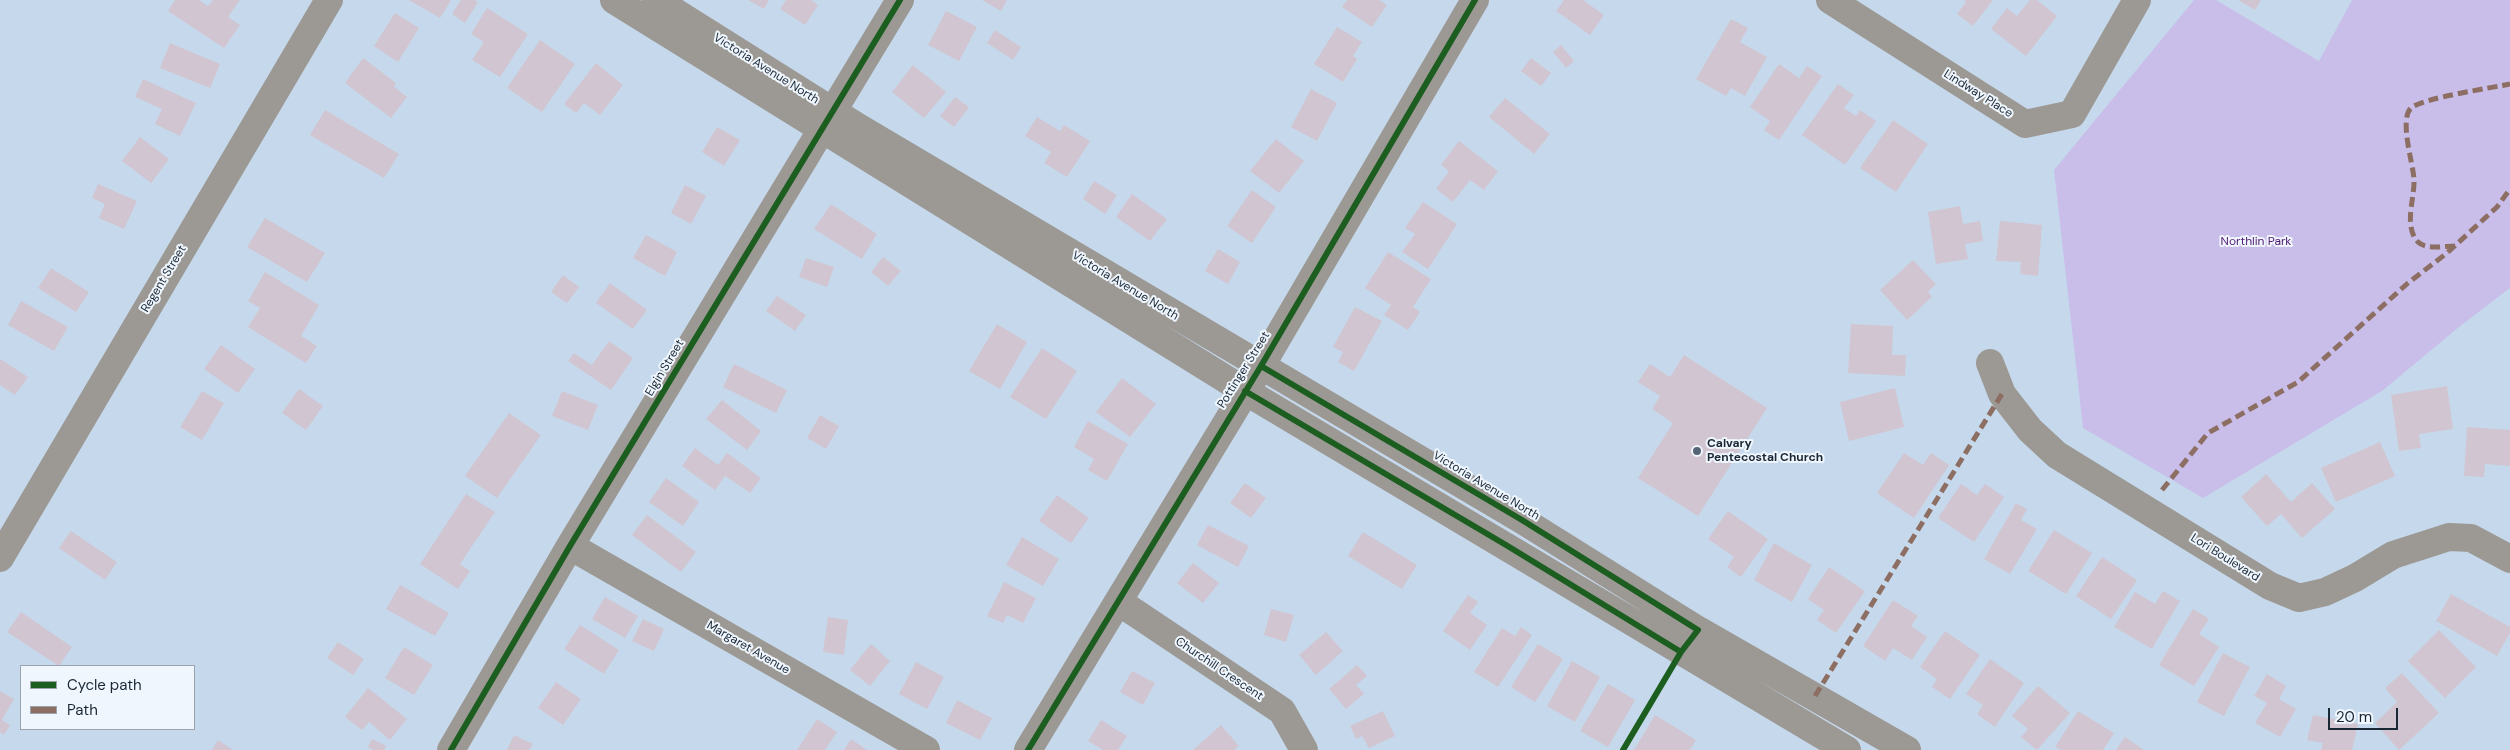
<!DOCTYPE html>
<style>
body{margin:0}
#map{position:relative;width:2510px;height:750px;overflow:hidden;background:#c6d9ec;font-family:"DM Sans",sans-serif}
canvas{display:block}
.legend{position:absolute;left:20px;top:665px;width:175px;height:65px;box-sizing:border-box;background:#eff6fd;border:1px solid #9aa3ad;margin:0;padding:6px 9px;list-style:none;font-size:15px;color:#1a2735}
.legend li{display:flex;align-items:center;gap:10px;height:25px}
.legend b{width:25px;border:1px solid #9aa3ad}
.scale{position:absolute;left:2328px;top:708px;width:70px;height:22px;box-sizing:border-box;border:2px solid #1a2735;border-top:0;padding-left:6px;font-size:15px;line-height:18px;white-space:nowrap;color:#1a2735;-webkit-text-stroke:4px #eff6fd;paint-order:stroke}
</style>
<div id="map">
<canvas width="2510" height="750"></canvas>
<ul class="legend">
<li><b style="height:6px;background:#1b5e20"></b>Cycle path</li>
<li><b style="height:6px;background:#8d6e63"></b>Path</li>
</ul>
<div class="scale">20 m</div>
</div>
<script>
const ctx = document.querySelector('canvas').getContext('2d');
ctx.lineJoin = 'round';
function paint(path, color) {
  ctx.fillStyle = color;
  ctx.fill(path, 'evenodd');
}
function strokePath(path, color, width, dash) {
  ctx.strokeStyle = color;
  ctx.lineWidth = width;
  ctx.lineCap = dash ? 'butt' : 'round';
  ctx.setLineDash(dash || []);
  ctx.stroke(path);
}
function drawText(font, color, halo, rows, align = 'center') {
  ctx.font = font + ' "DM Sans",sans-serif';
  ctx.lineWidth = 4;
  ctx.setLineDash([]);
  ctx.textBaseline = 'middle';
  ctx.strokeStyle = halo;
  ctx.fillStyle = color;
  for (const [text, x, y, turn = 0] of rows) {
    ctx.save();
    ctx.translate(x, y);
    ctx.rotate((+turn || 0) * Math.PI / 180);
    ctx.textAlign = isNaN(turn) ? turn : align;
    if (halo) ctx.strokeText(text, 0, 0);
    ctx.fillText(text, 0, 0);
    ctx.restore();
  }
}
const green = new Path2D(`
 M2194,0H2216L2319,61L2352,0H2510V288L2459,327L2382,391L2203,498L2083,428L2054,170Z`);
const building = new Path2D(`
 M175,0H199L208,6L213,0H240L228,17L240,25L224,48L168,11Z
 M409,0H451L440,18Z
 M461,0H474L478,2L465,23L452,14Z
 M748,0H769L764,9Z
 M786,0H811L818,5L805,25L780,9Z
 M982,0H1007L1001,11Z
 M1347,0H1379L1387,5L1372,27L1342,7Z
 M1564,0H1583L1604,15L1590,35L1556,11Z
 M1964,0H1993L1973,26L1957,14L1966,2Z
 M2030,0H2037L2057,16L2026,56L1991,29L2007,8L2017,16Z
 M2238,0H2261L2255,10Z
 M487,8L528,34L500,77L472,60L484,42L471,34Z
 M946,11L977,27L959,61L928,45Z
 M395,13L419,28L398,62L374,46Z
 M1731,19L1748,28L1740,42L1767,57L1745,96L1731,88L1726,96L1696,79Z
 M1337,27L1362,42L1353,56L1357,59L1343,82L1314,64Z
 M995,30L1021,47L1013,60L987,43Z
 M540,40L575,64L542,112L507,88Z
 M170,43L220,64L210,88L160,68Z
 M1561,45L1574,61L1566,68L1553,52Z
 M363,58L396,83L394,87L407,97L391,118L345,83Z
 M1531,58L1551,73L1541,86L1521,71Z
 M596,63L623,85L600,115L584,103L576,113L564,104Z
 M1779,64L1799,78L1807,66L1822,76L1779,140L1764,130L1770,121L1750,107Z
 M913,65L946,92L924,118L892,92Z
 M143,79L196,103L180,136L155,124L162,109L135,97Z
 M1838,84L1854,95L1844,108L1856,116L1860,110L1876,121L1845,165L1802,135Z
 M1311,89L1337,103L1317,141L1291,127Z
 M955,97L969,107L954,127L940,116Z
 M1505,98L1550,134L1534,154L1489,117Z
 M325,110L399,154L384,178L310,135Z
 M1037,117L1060,131L1064,125L1090,141L1067,177L1044,163L1051,152L1025,136Z
 M1893,120L1928,144L1896,192L1860,168Z
 M717,127L740,140L724,166L702,152Z
 M140,137L169,159L151,183L122,161Z
 M1276,139L1304,161L1279,193L1250,171Z
 M1459,141L1498,171L1484,190L1470,180L1453,202L1436,189L1449,171L1441,165Z
 M1094,181L1117,195L1105,214L1083,199Z
 M98,184L137,201L124,229L99,218L105,204L92,198Z
 M685,185L706,196L691,224L671,213Z
 M1252,190L1276,207L1252,243L1227,226Z
 M1132,194L1167,219L1150,241L1116,217Z
 M1423,202L1457,224L1428,269L1402,252L1415,234L1405,228Z
 M831,204L877,234L862,259L814,229Z
 M1960,206L1963,224L1980,221L1983,241L1965,244L1968,259L1936,264L1928,212Z
 M265,218L325,253L307,282L247,247Z
 M2000,221L2042,225L2038,276L2020,274L2021,262L1996,261Z
 M646,235L677,252L665,276L633,258Z
 M1218,249L1240,262L1228,284L1205,271Z
 M1388,252L1431,279L1413,307L1420,312L1408,330L1384,315L1391,305L1365,288Z
 M883,257L901,271L888,286L871,272Z
 M806,258L834,267L827,287L799,277Z
 M1913,260L1936,284L1928,292L1932,297L1907,320L1880,290Z
 M51,268L89,292L76,312L38,288Z
 M265,272L319,305L301,336L317,346L306,363L248,327L260,308L248,301Z
 M563,275L579,287L567,303L551,292Z
 M610,283L647,310L633,329L596,303Z
 M777,296L806,315L795,331L766,311Z
 M21,301L68,327L54,351L8,325Z
 M1355,307L1382,321L1354,371L1338,362L1343,352L1333,347Z
 M997,324L1027,342L1000,389L969,371Z
 M1851,324L1893,326L1892,355H1906L1905,376L1848,373Z
 M609,341L633,358L611,390L568,361L574,353L592,365Z
 M221,345L255,369L238,393L204,369Z
 M1042,348L1077,371L1046,419L1010,397Z
 M1684,355L1767,408L1698,516L1638,478L1673,423L1652,409L1660,396L1638,382L1650,364L1670,377Z
 M0,359L28,377L15,395L0,385Z
 M734,364L787,390L776,413L723,387Z
 M1122,378L1156,404L1130,437L1096,412Z
 M2447,386L2453,429L2419,434L2421,448L2399,451L2391,395Z
 M1895,388L1904,427L1849,441L1840,402Z
 M299,389L323,406L306,430L282,413Z
 M202,391L224,403L202,440L180,427Z
 M562,391L598,405L588,430L552,416Z
 M722,400L761,431L747,450L706,419Z
 M509,413L541,435L497,498L465,476Z
 M820,415L839,426L826,449L807,438Z
 M1088,421L1128,444L1107,481L1088,470L1094,459L1074,447Z
 M2467,427L2510,430V466L2485,464L2484,477L2464,476Z
 M2380,442L2395,476L2336,502L2321,468Z
 M695,448L718,465L727,453L761,478L750,493L725,476L715,490L682,466Z
 M1904,453L1923,465L1931,453L1949,465L1914,518L1877,493Z
 M2266,474L2291,502L2312,483L2335,509L2302,538L2281,514L2267,526L2241,497Z
 M666,478L699,502L683,526L649,502Z
 M1245,483L1266,498L1251,518L1230,503Z
 M1961,484L1977,495L1985,484L2004,497L1974,542L1938,518Z
 M466,494L495,512L460,564L470,571L458,589L420,564Z
 M1057,495L1089,518L1071,543L1039,521Z
 M2016,503L2027,509L2021,520L2037,529L2010,574L1984,559Z
 M1728,511L1768,539L1741,577L1727,567L1734,557L1708,539Z
 M647,515L696,552L681,572L632,535Z
 M1208,525L1249,546L1238,567L1197,545Z
 M2054,530L2092,553L2066,594L2028,571Z
 M71,531L117,562L105,580L59,548Z
 M1363,532L1417,565L1402,589L1348,556Z
 M1022,537L1059,559L1043,586L1006,565Z
 M1774,543L1812,565L1792,602L1754,580Z
 M2102,557L2137,580L2111,619L2076,596Z
 M1193,563L1219,583L1203,603L1177,583Z
 M1829,567L1865,591L1836,633L1817,620L1824,610L1808,599Z
 M1004,582L1036,598L1023,623L1007,615L1003,623L987,616Z
 M400,585L449,613L435,636L386,609Z
 M2163,591L2180,601L2152,649L2114,627L2135,592L2155,604Z
 M2451,594L2510,627V633L2497,656L2436,621Z
 M1468,595L1478,602L1470,613L1487,625L1470,650L1443,631Z
 M605,597L638,616L625,638L592,619Z
 M1893,600L1918,616L1911,626L1927,637L1912,660L1893,648L1885,661L1863,646Z
 M1271,609L1294,615L1286,642L1264,635Z
 M2193,609L2209,619L2199,634L2219,647L2194,686L2159,665Z
 M21,612L72,647L59,666L7,632Z
 M828,617L848,620L844,655L823,652Z
 M643,619L664,629L654,651L632,641Z
 M580,625L619,650L604,674L564,649Z
 M1521,627L1532,635L1498,687L1474,672L1502,628L1515,636Z
 M2439,630L2476,667L2445,698L2408,661Z
 M1945,631L1980,655L1950,699L1932,687L1937,679L1920,667Z
 M1326,632L1343,651L1316,675L1299,655Z
 M338,642L364,659L353,675L327,658Z
 M871,644L890,661L870,686L850,670Z
 M1538,644L1563,659L1535,702L1511,687Z
 M404,647L433,665L414,695L385,678Z
 M2223,653L2250,667L2224,716L2197,702Z
 M1990,659L2024,683L1995,727L1977,714L1983,705L1966,694Z
 M1572,661L1600,677L1575,722L1547,706Z
 M916,662L944,677L927,709L899,694Z
 M1357,665L1367,676L1356,685L1364,694L1346,709L1329,689Z
 M1132,671L1155,683L1143,705L1120,692Z
 M2402,673L2439,713L2399,750L2375,723L2397,702L2385,688Z
 M2267,674L2286,686L2279,699L2296,709L2280,737L2255,723L2267,703L2254,696Z
 M556,682L581,699L563,725L538,708Z
 M1608,684L1635,700L1608,747L1580,731Z
 M2038,686L2070,713L2037,750L2021,737L2028,729L2012,716Z
 M368,688L407,719L390,740L369,722L362,730L345,717Z
 M0,691L14,699L2,720L10,725L4,735L0,732Z
 M957,700L992,718L980,740L946,723Z
 M1383,711L1395,736L1369,748L1362,736L1356,739L1350,726Z
 M2078,711L2114,733L2103,750H2061L2055,747Z
 M1655,715L1696,740L1690,750H1634Z
 M2313,715L2358,724L2352,750H2321L2323,743L2307,740Z
 M817,719L837,732L825,750H797Z
 M1101,720L1127,736L1118,750H1103L1088,741Z
 M1221,725L1239,746L1234,750H1193Z
 M514,735L533,744L529,750H507Z
 M2125,737L2144,750H2116Z
 M372,739L386,746L384,750H373L368,747Z
 M851,739L867,750H844Z
 M218,740L233,750H212Z`);
const minor = new Path2D(`
 M614,0L1245,391L1847,750
 M656,0L858,127L1522,520L1698,630L1907,750
 M1830,0L2025,124L2072,114L2137,0
 M1990,363L2002,394L2030,430L2057,455L2270,586L2299,598L2325,592L2355,578L2393,555L2449,537L2471,538L2510,559
 M570,546L926,750
 M0,558L329,0
 M1119,602L1282,711L1304,750
 M451,750L570,546L900,0
 M1028,750L1261,366L1475,0`);
const quiet = new Path2D(`
 M2455,246C2445,246 2426,250 2418,242C2403,226 2415,198 2414,179C2413,163 2399,120 2411,108C2422,98 2491,88 2510,84
 M2162,490L2208,433L2298,382L2408,283L2447,253L2497,207L2510,189
 M1815,696L2002,394`);
const cycleway = new Path2D(`
 M1261,366L1522,520L1698,630L1681,652L1623,750
 M1245,391L1506,545L1681,652
 M451,750L570,546L900,0
 M1028,750L1261,366L1475,0`);
const markers = [
 [1697,451,5,"#566575"]
];
const streetNames = [
 ["Victoria Avenue North",766,69,32],
 ["Lindway Place",1978,94,32],
 ["Regent Street",164,279,-59],
 ["Victoria Avenue North",1125,286,31],
 ["Elgin Street",665,368,-59],
 ["Pottinger Street",1244,370,-58],
 ["Victoria Avenue North",1486,486,31],
 ["Lori Boulevard",2225,558,32],
 ["Margaret Avenue",748,648,30],
 ["Churchill Crescent",1219,669,34]
];
const parkNames = [
 ["Northlin Park",2256,242]
];
const poiNames = [
 ["Calvary",1707,444],
 ["Pentecostal Church",1707,458]
];
paint(green, '#c9beea');
paint(building, '#d0c5d1');
strokePath(minor, '#9c9994', 28);
strokePath(quiet, '#8d6e63', 5, [10, 5]);
strokePath(cycleway, '#1b5e20', 6);
for (const [x, y, r, color] of markers) {
  const dot = new Path2D();
  dot.arc(x, y, r, 0, 2 * Math.PI);
  ctx.fillStyle = color;
  ctx.fill(dot);
  strokePath(dot, '#eff6fd', 2);
}
drawText('12px', '#1a2735', '#eff6fd', streetNames);
drawText('12px', '#511872', '#eff6fd', parkNames);
drawText('bold 12px', '#1a2735', '#eff6fd', poiNames, 'left');
</script>
